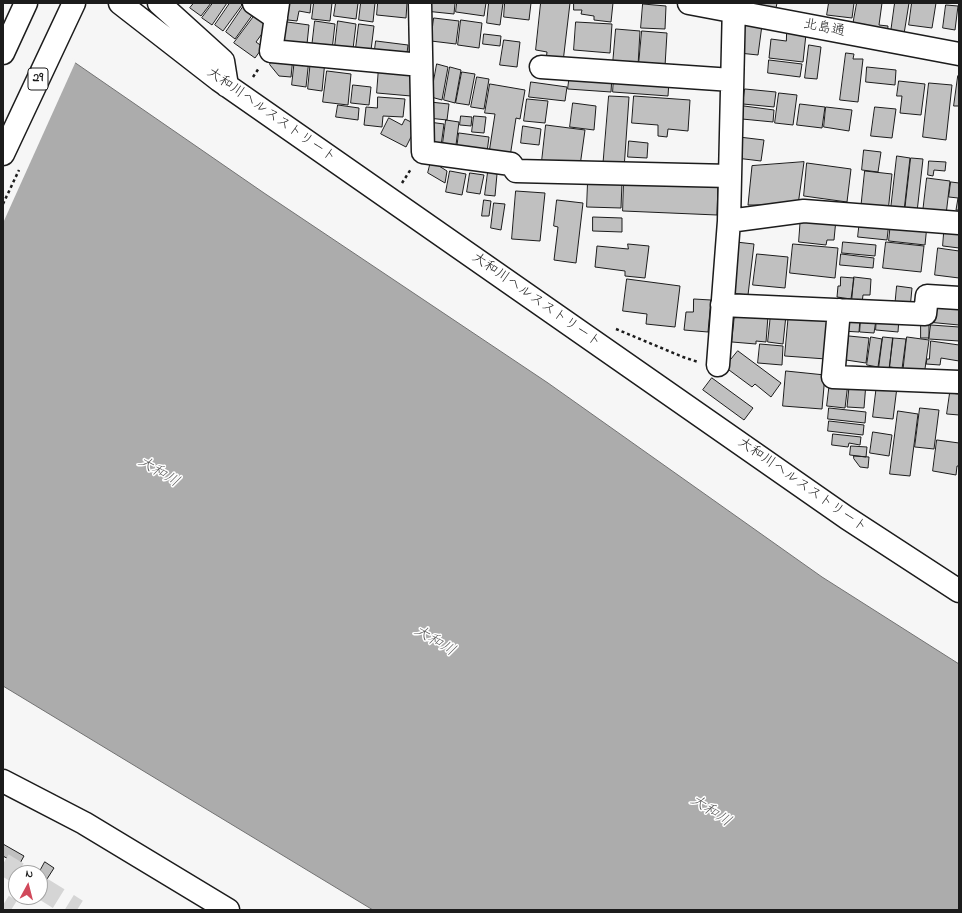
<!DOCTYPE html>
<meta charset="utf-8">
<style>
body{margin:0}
#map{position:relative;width:962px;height:913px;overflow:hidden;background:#f6f6f6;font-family:"Indie Flower",sans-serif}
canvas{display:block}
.frame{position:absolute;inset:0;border:4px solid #1c1c1c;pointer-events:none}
.north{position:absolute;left:8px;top:865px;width:40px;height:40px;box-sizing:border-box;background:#fff;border:1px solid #a4a4a4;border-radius:50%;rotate:7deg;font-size:11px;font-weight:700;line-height:16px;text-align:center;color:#1c1c1c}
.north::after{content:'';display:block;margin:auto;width:14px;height:18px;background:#d1495b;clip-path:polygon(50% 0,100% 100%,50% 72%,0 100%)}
</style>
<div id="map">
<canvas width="962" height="913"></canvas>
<div class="frame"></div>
<div class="north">N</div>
</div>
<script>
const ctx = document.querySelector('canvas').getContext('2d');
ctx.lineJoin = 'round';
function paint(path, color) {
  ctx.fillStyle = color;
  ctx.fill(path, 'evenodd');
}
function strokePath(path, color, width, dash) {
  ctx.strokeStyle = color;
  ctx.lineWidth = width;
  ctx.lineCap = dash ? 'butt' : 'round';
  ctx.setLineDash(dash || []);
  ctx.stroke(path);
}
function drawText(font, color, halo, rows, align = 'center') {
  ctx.font = font + ' "Indie Flower","Klee One",sans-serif';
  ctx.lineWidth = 3;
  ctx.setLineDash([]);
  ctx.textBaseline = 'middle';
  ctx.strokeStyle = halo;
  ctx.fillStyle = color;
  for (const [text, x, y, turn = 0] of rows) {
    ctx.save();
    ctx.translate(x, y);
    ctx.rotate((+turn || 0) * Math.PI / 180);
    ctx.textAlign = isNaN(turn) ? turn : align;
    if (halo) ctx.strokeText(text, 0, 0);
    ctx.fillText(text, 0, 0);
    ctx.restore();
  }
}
const water = new Path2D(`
 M3,13L264,193L548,383L822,577L959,664V910H373L3,686Z`);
const pier = new Path2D(`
 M3,11L76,61L3,223Z`);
const building = new Path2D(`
 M194,3H211L201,16L190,8Z
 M213,3H227L212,25L202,18Z
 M230,3H240L242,5L223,31L215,25Z
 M281,3H311L310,13L299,11L297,21L279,19Z
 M314,3H332L330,21L312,19Z
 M336,3H358L356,19L334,16Z
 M361,3H375L373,22L359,20Z
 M378,3H407L406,18L377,15Z
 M425,3H455L454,14L425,11Z
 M457,3H486L484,16L456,12Z
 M489,3H503L500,25L487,23Z
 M505,3H531L529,20L504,17Z
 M541,3H570L563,62L546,60L547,52L536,50Z
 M574,3H613L611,22L594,20V16L581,14L582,10H574Z
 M751,3H777L776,8L750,4Z
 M829,3H854L852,18L827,15Z
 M857,3H882L879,25L888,26L887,37L853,25Z
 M895,3H909L904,34L891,32Z
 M912,3H936L932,28L909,25Z
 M643,4L666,6L665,29L641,28Z
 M946,5L958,6L955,30L943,28Z
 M243,7L253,14L235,39L226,32Z
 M255,15L269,24L256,42L263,47L255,58L234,43Z
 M434,18L459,21L456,44L431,41Z
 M461,20L482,23L479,48L458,45Z
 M280,21L309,25L307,44L278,41Z
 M315,21L335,24L332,50L312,47Z
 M338,21L356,24L353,49L335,47Z
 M576,22L612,24L610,53L574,50Z
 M742,22L762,25L758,55L739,53Z
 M359,24L374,26L371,50L356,48Z
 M616,29L640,31L638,66L613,64Z
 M642,31L667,33L665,66L639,64Z
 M787,32L806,34L803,62L769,58L771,39L786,41Z
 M484,34L501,36L500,46L483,44Z
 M504,40L520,42L517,67L500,65Z
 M376,41L408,45L406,61L374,57Z
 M809,45L821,47L817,79L805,78Z
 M846,53L854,54L853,59H863L858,102L840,100Z
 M271,55L293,57L291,77L279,76L270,65Z
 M295,58L309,59L306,87L292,85Z
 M311,59L325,61L322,91L308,89Z
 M769,60L802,64L800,77L768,73Z
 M437,64L448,67L442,100L431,97Z
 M379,67L413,70L411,96L377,93Z
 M450,67L461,70L455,103L444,100Z
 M867,67L896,70L895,85L866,82Z
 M327,71L351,74L348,105L323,102Z
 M462,72L475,74L469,105L456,103Z
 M570,73L612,76L611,92L568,89Z
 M958,76L959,77V106H954Z
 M477,77L489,79L484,109L471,107Z
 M614,77L669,81L668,96L613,92Z
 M899,81L925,84L921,115L900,113L902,96H897Z
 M531,82L567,87L565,101L529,97Z
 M929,83L952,85L946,140L923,137Z
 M490,84L525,90L520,119L516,118L510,157L489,153L495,114L485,113Z
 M353,85L371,87L369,105L351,103Z
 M745,89L776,92L774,107L743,104Z
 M779,93L797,95L793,125L775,123Z
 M609,96L629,97L624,169L603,168Z
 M634,96L690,100L688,131L668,129L667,137L658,136V125L632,123Z
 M378,97L405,99L403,117L383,116L382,127L364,125L366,107L377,108Z
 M527,99L548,101L545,123L524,121Z
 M430,102L449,104L447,120L428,118Z
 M573,103L596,106L594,130L570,127Z
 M800,104L825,107L822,128L797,125Z
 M338,105L359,108L358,120L336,117Z
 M744,106L774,110L773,122L742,119Z
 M826,107L852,110L849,131L824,127Z
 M875,107L896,109L892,138L871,136Z
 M461,116L472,117L471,126L460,125Z
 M474,116L486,117L484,133L472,132Z
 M389,118L402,125L405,119L417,125L406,147L381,134Z
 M446,120L459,122L456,145L443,143Z
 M429,122L444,124L441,146L433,145Z
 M546,125L585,130L580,166L542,161Z
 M523,126L541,129L539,145L521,143Z
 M459,133L489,137L487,152L457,148Z
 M739,137L764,140L761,161L736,158Z
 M629,141L648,143L647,158L628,157Z
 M864,150L881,152L878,172L862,170Z
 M897,156L910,158L904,211L891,209Z
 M911,158L923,159L917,212L905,211Z
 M431,161L447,171L445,183L428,173Z
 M929,161L946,162L945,171L934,170L933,176L928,175Z
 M804,162L798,205H748L752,166Z
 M807,163L851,169L847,202L804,196Z
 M450,171L466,174L462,195L446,192Z
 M865,171L892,174L888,212L861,209Z
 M488,172L497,174L495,196L485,195Z
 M470,173L484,175L480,194L467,192Z
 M927,178L950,181L946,215L923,212Z
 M624,180L718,184L717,215L623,211Z
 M588,181L622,182L621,208L587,207Z
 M951,182L959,183V210H956L958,198L949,197Z
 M516,191L545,193L540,241L512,239Z
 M484,200L491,201L489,216H482Z
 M557,200L583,203L576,263L554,260L558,227L554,226Z
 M494,203L505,204L501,230L491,228Z
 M801,215L836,219L834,240H827L826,245L799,242Z
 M593,217L622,218V232L593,231Z
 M860,219L889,222L887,240L858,237Z
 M891,221L927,225L925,245L889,241Z
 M944,233L959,234V248L943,246Z
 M736,242L754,244L748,295L731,293Z
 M843,242L876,245L875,256L842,253Z
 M886,242L924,246L921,272L883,268Z
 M628,244L649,246L645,278L625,276V271L595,267L597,246L628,249Z
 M793,244L838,248L835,278L790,273Z
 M938,248L959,251V278L935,275Z
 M757,254L788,257L785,288L753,285Z
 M841,254L874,258L873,268L840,265Z
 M841,277L854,278L851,299L837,297L838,286H840Z
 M854,277L871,279L870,295H863L862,303L852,302Z
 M627,279L680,286L675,327L646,324L647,314L623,311Z
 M897,286L912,288L910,309L895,307Z
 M694,299L711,300L708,332L684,330L686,312H693Z
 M941,305L959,306V325L927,322V313Z
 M789,312L830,316L826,359L785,356Z
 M735,314L768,316L766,342L756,341V344L732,342Z
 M771,314L786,315L783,344L768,342Z
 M877,316L899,318L898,332L876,330Z
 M842,317L860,319L859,332L841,331Z
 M861,319L876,320L874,333L860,332Z
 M921,323L929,324V338H921Z
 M931,325L959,327V341L929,339Z
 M849,336L869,338L866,363L846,360Z
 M871,337L882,339L878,367L867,365Z
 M883,337L893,338L889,369L879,368Z
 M907,337L929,340L924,376L903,373Z
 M893,338L906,339L902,369L890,367Z
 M931,341L959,345V361L941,358L940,365L926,364L927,359H929Z
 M760,344L783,346L782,365L758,363Z
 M738,351L781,383L771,397L755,384L752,387L725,367Z
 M786,371L825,375L822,409L783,406Z
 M712,378L753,408L744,420L703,390Z
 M830,381L848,383L845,408L827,406Z
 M866,383L864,408L847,407L849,387Z
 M877,384L897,387L893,419L873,417Z
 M950,393L959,394V415L947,414Z
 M829,408L866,412L865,423L828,419Z
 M920,408L939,410L934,449L915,447Z
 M898,411L918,414L910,476L890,474Z
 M829,421L864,425L863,435L828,431Z
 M873,432L892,435L889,456L870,453Z
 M833,434L861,437L860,445L849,443L848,447L832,445Z
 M937,440L959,443V466H957L956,475L933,471Z
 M851,446L867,447L866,457L850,455Z
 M854,456L869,457L868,468L860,467L854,459Z
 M3,844L24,856L19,865L3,856Z
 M45,862L54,868L40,890V873H39Z`);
const highwayTunnel = new Path2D(`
 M3,864L18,873
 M40,887L77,910
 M3,905L11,910`);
const path = new Path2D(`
 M253,77L259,68
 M402,183L411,169
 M3,204L19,170
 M616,329L683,357L698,362`);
const minor = new Path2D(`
 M120,3L219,80L847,518L959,591
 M159,3L223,61L227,86
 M254,3L276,18
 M278,3L271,51L421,65
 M420,3L423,152L511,164L516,171L730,176
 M689,3L959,54
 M541,67L732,80
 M729,221L804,211L959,223
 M722,305L925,314L927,296L959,298
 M839,310L833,377L959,382
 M718,365L729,221L734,3
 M3,781L84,823L228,910`);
const major = new Path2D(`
 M3,53L26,3
 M3,154L74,3`);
const shields = [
 [38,79,20]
];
const shieldNames = [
 ["29",38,79]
];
const streetNames = [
 ["北島通",824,29,11],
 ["大和川ヘルスストリート",271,116,35],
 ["大和川ヘルスストリート",536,301,35],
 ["大和川ヘルスストリート",802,486,35]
];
const waterNames = [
 ["大和川",158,473,31],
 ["大和川",434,642,31],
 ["大和川",710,812,33]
];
paint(water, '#acacac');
strokePath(water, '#727272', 1);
paint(pier, '#f6f6f6');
paint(building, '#c0c0c0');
strokePath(building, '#1c1c1c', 1);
strokePath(highwayTunnel, '#d5d5d5', 22, [22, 11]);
strokePath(minor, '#1c1c1c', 25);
strokePath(major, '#1c1c1c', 25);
strokePath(path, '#1c1c1c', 2.5, [3, 3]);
strokePath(minor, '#fff', 22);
strokePath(major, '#fff', 22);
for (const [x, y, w] of shields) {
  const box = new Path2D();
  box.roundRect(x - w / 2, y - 11, w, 22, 3);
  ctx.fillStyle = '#fff';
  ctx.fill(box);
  strokePath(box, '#1c1c1c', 1);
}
drawText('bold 13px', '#1c1c1c', null, shieldNames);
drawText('14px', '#1c1c1c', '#fff', streetNames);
drawText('italic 15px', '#5d5d5d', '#fff', waterNames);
</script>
